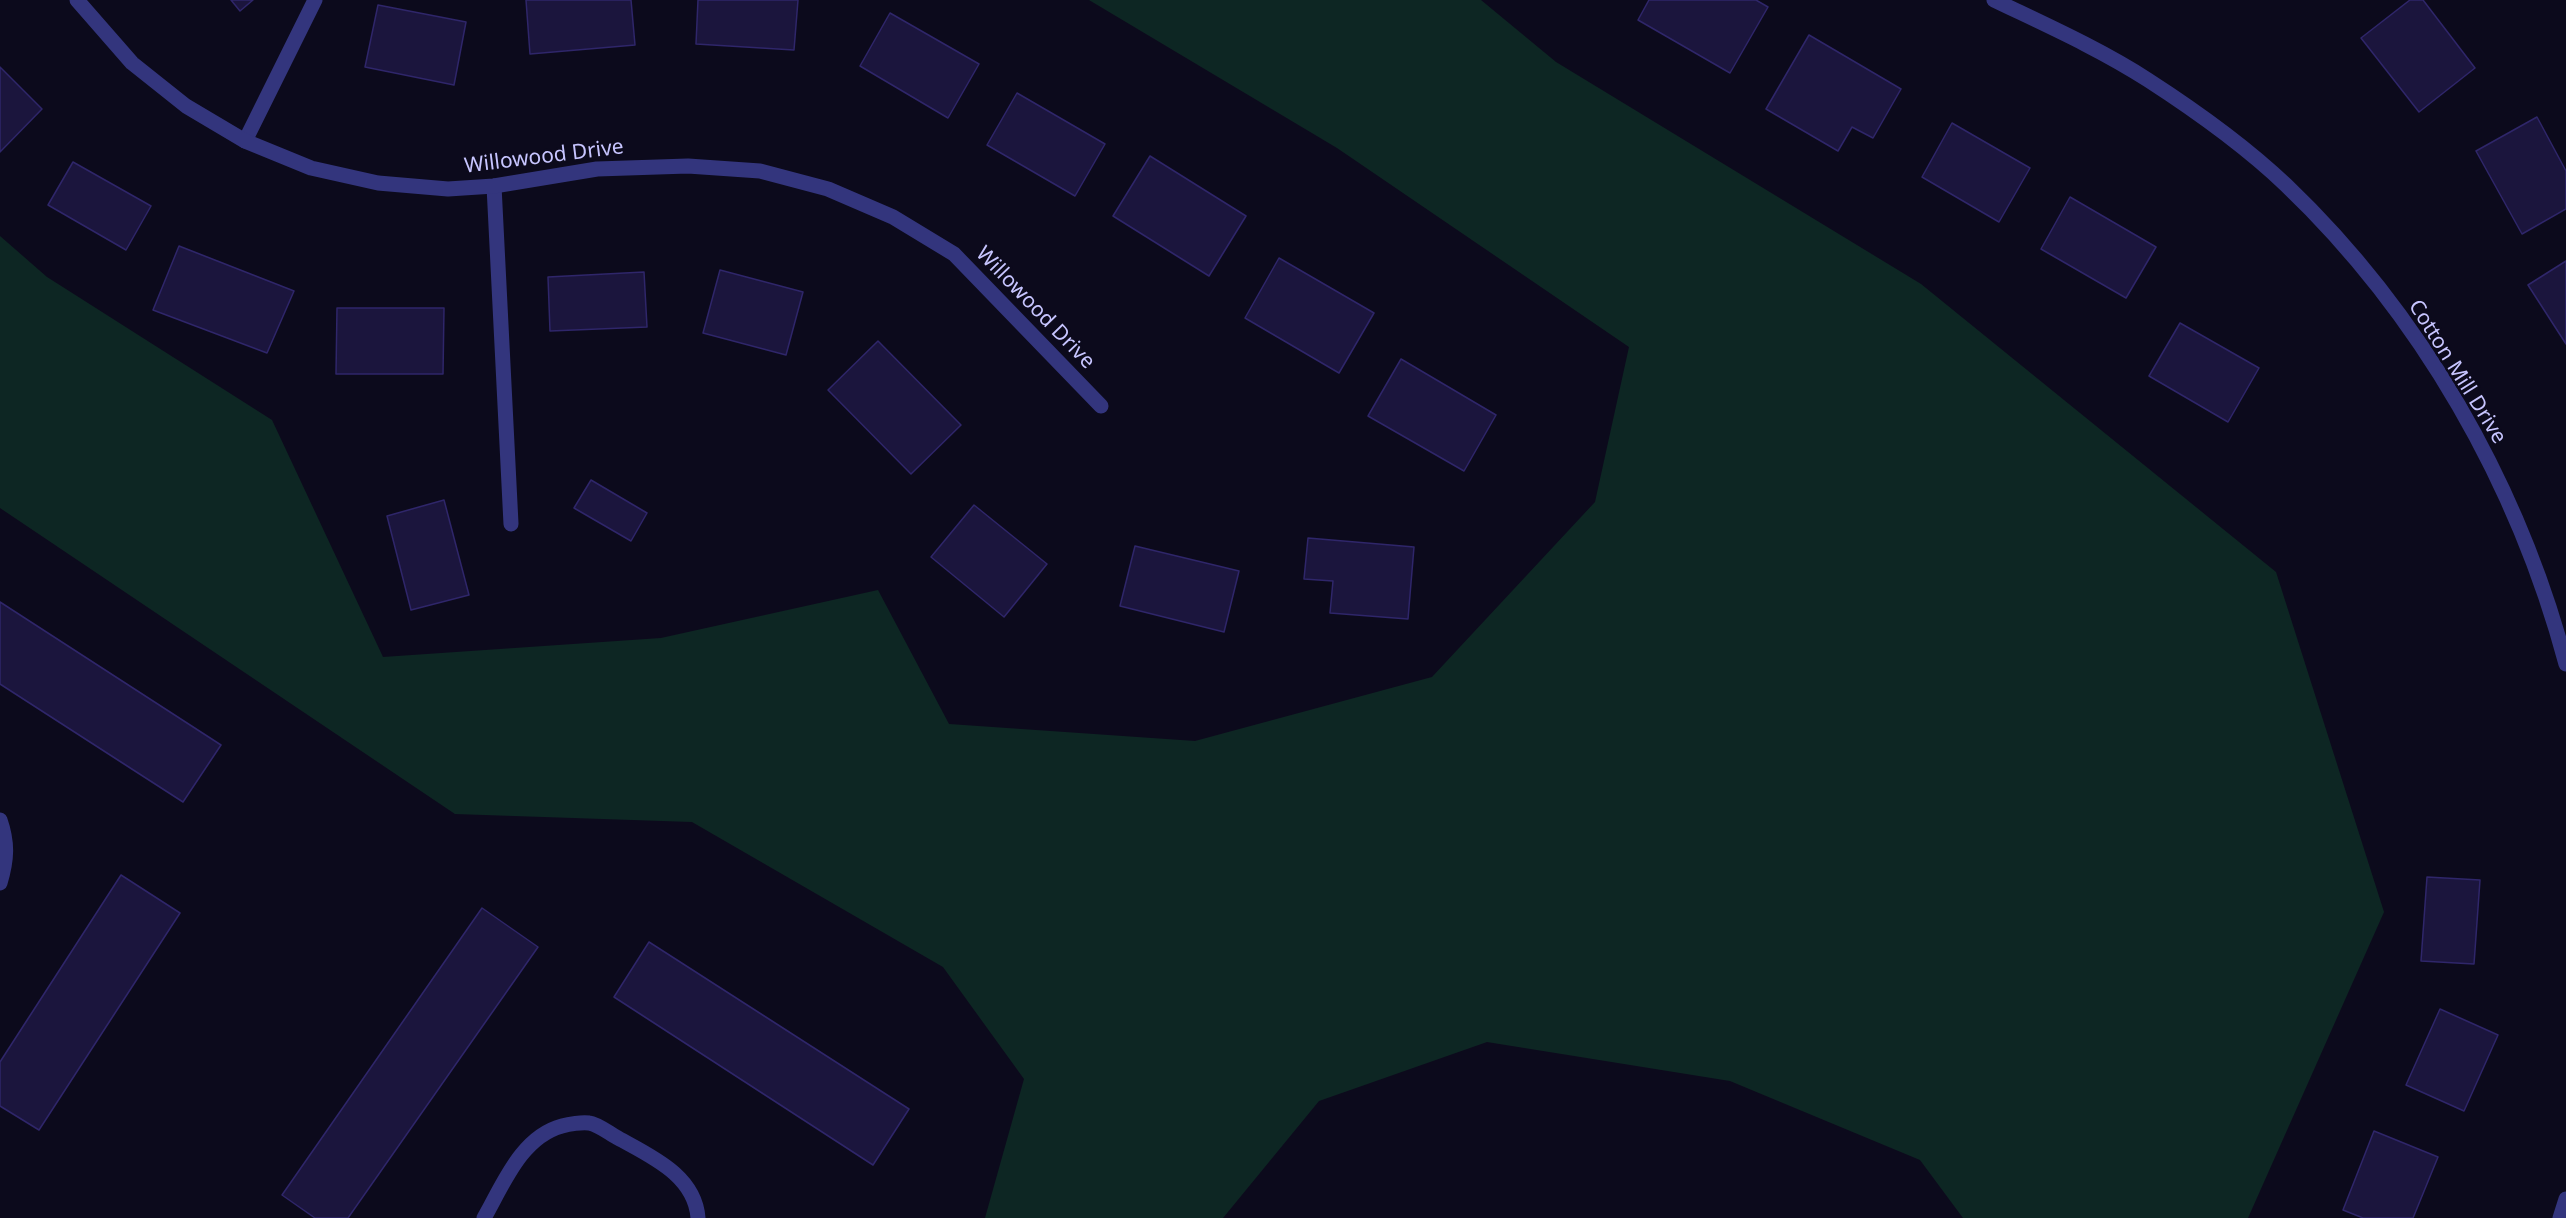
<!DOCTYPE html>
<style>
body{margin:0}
canvas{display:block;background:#0c0a1c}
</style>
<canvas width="2566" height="1218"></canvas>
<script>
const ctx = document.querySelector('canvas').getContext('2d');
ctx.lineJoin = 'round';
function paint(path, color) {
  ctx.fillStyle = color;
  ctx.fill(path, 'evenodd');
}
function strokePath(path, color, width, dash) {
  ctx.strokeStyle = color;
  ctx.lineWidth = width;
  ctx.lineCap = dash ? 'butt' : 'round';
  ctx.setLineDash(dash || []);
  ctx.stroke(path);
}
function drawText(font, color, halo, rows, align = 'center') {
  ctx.font = font + ' "Noto Sans",sans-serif';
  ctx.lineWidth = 5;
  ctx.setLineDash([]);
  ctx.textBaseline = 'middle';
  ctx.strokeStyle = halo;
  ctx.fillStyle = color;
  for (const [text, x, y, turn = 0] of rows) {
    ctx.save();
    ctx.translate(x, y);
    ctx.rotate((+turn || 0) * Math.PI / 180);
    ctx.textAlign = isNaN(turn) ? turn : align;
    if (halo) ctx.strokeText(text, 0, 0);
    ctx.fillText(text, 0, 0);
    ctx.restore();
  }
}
const green = new Path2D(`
 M1089,0H1481L1556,62L1921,284L2276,572L2384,912L2248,1218H1963L1920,1160L1730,1081L1487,1042L1319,1101L1223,1218H985L1024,1079L943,967L692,822L455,814L0,508V236L47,277L272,420L383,657L661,638L878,590L949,724L1195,741L1432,677L1595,502L1629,347L1337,148Z`);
const building = new Path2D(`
 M231,0H253L240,11Z
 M526,0H631L635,45L530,54Z
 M698,0H798L794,50L696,44Z
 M1649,0H1756L1768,7L1730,73L1638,20Z
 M2410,0H2423L2475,68L2419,112L2361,38Z
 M378,5L466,22L454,85L365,67Z
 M890,13L979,64L948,118L860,66Z
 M1809,35L1901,89L1873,138L1852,127L1838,151L1766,109Z
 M0,67L42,109L0,152Z
 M1017,93L1105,144L1075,196L987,145Z
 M2537,117L2566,171V209L2522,234L2476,151Z
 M1952,123L2030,168L1999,222L1922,177Z
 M1150,156L1246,216L1209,276L1113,216Z
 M73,162L151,206L126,250L48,205Z
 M2070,197L2156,247L2126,298L2041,249Z
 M179,246L294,291L267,353L153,310Z
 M1279,258L1374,313L1339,373L1245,318Z
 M2566,261V344L2528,285Z
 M720,270L803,292L786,355L703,333Z
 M644,272L647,327L550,331L548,277Z
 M337,308H444L443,374H336Z
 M2180,323L2259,368L2228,422L2149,376Z
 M878,341L961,425L911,474L828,390Z
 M1401,359L1496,415L1464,471L1368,416Z
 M591,480L647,513L631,541L574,508Z
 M444,500L469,595L411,610L387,516Z
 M974,505L1047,564L1004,617L931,557Z
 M1308,538L1414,547L1408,619L1330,613L1333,581L1304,579Z
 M1135,546L1239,571L1224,632L1120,606Z
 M0,602L221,745L183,802L0,684Z
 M121,875L180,913L39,1130L0,1106V1062Z
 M2427,877L2480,880L2474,964L2421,961Z
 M482,908L538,947L348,1218H315L282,1195Z
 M649,942L909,1109L873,1165L614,997Z
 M2440,1009L2498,1035L2464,1111L2406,1085Z
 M2374,1131L2438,1157L2413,1218H2363L2343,1210Z`);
const lane = new Path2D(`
 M245,141L315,0
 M494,186L511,524`);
const street = new Path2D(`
 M77,0L132,63L186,106L245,141L311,168L378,183L448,189L494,186L597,169L688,166L760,171L828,189L893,217L954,254L1101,406
 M1994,0C2046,25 2100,49 2148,80C2196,111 2245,146 2286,185C2421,314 2518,484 2566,664
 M0,820C8,843 7,860 0,883
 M484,1218C503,1185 521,1137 562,1126C569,1124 582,1122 589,1123C598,1124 610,1134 618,1138C650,1156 695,1175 698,1218
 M2560,1218L2566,1199`);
const streetNames = [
 ["Willowood Drive",544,157,-7],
 ["Willowood Drive",1035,308,46],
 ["Cotton Mill Drive",2457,372,58]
];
paint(green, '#0d2623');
paint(building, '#1b153d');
strokePath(building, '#2f266a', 1.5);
strokePath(lane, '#33357d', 15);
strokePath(street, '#33357d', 15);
drawText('21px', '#c7c5ff', '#0c0a1c', streetNames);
</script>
